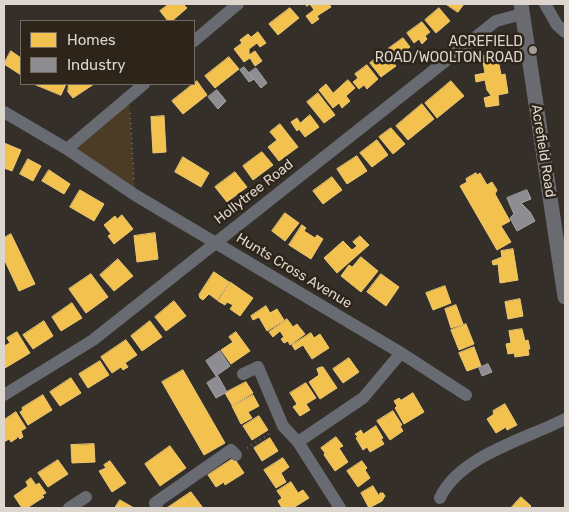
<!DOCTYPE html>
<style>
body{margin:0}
#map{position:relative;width:569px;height:512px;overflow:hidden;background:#342f29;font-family:Rubik,sans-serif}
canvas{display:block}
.frame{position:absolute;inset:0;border:5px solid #dcd6ce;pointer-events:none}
.legend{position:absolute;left:20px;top:20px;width:175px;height:65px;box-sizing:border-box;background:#2e251a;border:1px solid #746c62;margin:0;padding:6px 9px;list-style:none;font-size:15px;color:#dcd6ce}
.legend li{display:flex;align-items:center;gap:10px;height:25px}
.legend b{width:25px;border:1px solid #746c62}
</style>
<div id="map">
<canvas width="569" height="512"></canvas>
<div class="frame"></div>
<ul class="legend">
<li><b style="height:14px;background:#f2c14e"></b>Homes</li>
<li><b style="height:14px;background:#8d8d92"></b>Industry</li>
</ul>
</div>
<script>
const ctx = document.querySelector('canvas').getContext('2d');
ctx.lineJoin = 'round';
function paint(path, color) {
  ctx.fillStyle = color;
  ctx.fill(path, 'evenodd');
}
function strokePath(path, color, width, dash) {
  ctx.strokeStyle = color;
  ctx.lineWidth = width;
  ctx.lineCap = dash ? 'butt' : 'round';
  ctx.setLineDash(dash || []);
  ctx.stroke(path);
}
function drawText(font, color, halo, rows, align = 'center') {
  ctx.font = font + ' Rubik,sans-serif';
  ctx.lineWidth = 5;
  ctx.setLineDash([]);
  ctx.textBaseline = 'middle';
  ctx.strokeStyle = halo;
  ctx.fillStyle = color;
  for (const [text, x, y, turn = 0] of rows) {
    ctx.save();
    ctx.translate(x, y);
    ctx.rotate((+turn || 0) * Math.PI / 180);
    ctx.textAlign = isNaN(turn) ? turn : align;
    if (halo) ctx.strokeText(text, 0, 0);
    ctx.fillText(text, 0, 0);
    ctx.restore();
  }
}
const green = new Path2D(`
 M129,96L135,195L67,149Z`);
const homes = new Path2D(`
 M169,4H183L187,8L172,21H168L160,11Z
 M306,4H329L331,7L317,16L319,19L312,24L306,16L314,10L310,4L307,6Z
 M446,4H464L458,12Z
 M290,8L299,18L278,35L269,24Z
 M439,8L450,21L436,33L425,20Z
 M422,22L430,32L425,36L427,39L422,44L419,39L414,43L407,33Z
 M258,32L266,43L260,47L257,43L249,49V55L255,51L262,61L255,66L250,58L244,62L234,49L242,43L240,40L248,34L251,37Z
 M403,38L410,47L405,51L408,55L403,60L401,56L396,60L388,49Z
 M11,51L21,58V75L4,64Z
 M385,52L396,66L381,77L370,63Z
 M497,53L501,75L505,74L508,93L498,95L499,105L486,107L484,98L491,96L490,94L487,90L485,80L476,82L475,75L485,73L482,56Z
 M229,57L239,69L215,88L205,76Z
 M367,65L378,79L367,89L364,85L359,89L353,82L358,78L355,74Z
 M348,80L355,88L346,96L350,101L342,108L339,103L333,108L319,90L326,84L333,93Z
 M197,81L207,95L183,114L172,101Z
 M451,81L464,96L437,118L425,103Z
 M34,84H66L61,95Z
 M69,84H94L73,98L68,92Z
 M318,93L335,115L324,123L307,102Z
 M422,104L434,119L408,140L396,126Z
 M310,115L319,127L305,137L299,129L297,131L291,122L297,118L300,123Z
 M164,116L166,152L153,153L151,117Z
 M280,124L298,147L279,161L268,147L277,140L270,132Z
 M391,128L405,144L393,154L379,137Z
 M377,140L388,155L372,167L360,153Z
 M4,143L21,150L12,171L4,168Z
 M262,152L273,165L253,180L243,166Z
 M357,156L367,171L347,184L337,169Z
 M183,157L209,173L201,187L175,172Z
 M28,159L41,166L33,181L20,174Z
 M49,170L70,184L64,194L42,181Z
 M235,172L247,187L227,202L215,187Z
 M476,173L477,175L480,173L487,185L492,182L497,190L495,194L510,221L501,226L511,242L497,250L460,186L467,182L466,179Z
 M332,177L342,190L323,204L313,191Z
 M80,190L104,204L94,221L70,207Z
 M285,213L299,223L285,241L272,231Z
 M122,215L133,229L114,244L108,236L111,234L104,225L115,216L117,219Z
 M302,225L306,228L304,231L315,238L317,235L323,239L311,259L289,245Z
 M155,233L158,259L137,262L134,236Z
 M11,234L35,284L19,291L4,259V238Z
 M360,236L369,245L337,273L324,258L343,241L352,250L357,246L353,242Z
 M513,249L518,280L500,283L498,264L493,265L492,261L502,257L501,251Z
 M361,257L378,271L361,292L341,276L349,265L352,267Z
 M118,259L133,276L114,291L100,275Z
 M214,272L229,282L217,300L209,294L203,300L200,298L199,295Z
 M91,274L108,297L86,313L69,289Z
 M381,274L399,287L386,306L367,292Z
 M230,282L253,298L240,316L230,309L233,305L227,302L225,305L218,301Z
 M445,286L451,303L433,310L426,293Z
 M520,299L523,316L508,319L505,302Z
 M174,301L186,316L166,331L155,317Z
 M72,303L82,318L61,331L52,317Z
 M456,305L463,324L451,328L445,309Z
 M266,306L270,313L277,309L284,320L267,331L259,317L253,320L251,316Z
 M287,319L293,327L297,324L305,334L290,345L288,341L284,343L281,339L284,337L280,331L273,337L269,332Z
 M44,321L53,336L33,349L23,335Z
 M150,321L162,337L142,351L131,336Z
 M466,324L474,344L459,350L451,330Z
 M522,329L525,341L528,340L530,349H528L529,355L515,357L514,353L508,354L506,344L511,343L509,331Z
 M17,332L30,353L5,368L4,346L10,343L7,338Z
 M236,332L250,351L231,364L221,350L233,342L229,337Z
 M311,333L314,338L320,334L329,348L312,359L303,345L295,350L292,345Z
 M126,340L137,355L125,363L128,367L123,370L121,367L112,373L101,357Z
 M474,347L481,366L467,371L459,353Z
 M349,358L359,372L343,383L333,369Z
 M100,361L109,375L88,388L79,374Z
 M321,367H323L337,388L320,399L309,382L319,375L317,369Z
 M183,370L225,443L204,455L162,382Z
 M71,378L81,393L60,406L50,392Z
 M246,382L253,393L232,405L225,393Z
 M306,383L316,398L306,404L310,410L300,416L293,407L297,404L290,393Z
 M413,393L424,412L404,424L395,408L397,406L394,401L399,398L401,400Z
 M43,395L52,410L28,425L20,412L23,410L22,408Z
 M253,395L259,406L248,412L252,418L241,424L232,406Z
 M505,404L517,425L507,430L506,427L496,433L487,419L494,414L493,411Z
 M393,411L402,425L400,426L403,431L390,440L377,421Z
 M16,412L26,428L21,431L23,437L20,439L15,434L17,438L11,442L9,439L4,442V420Z
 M259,416L268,430L252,440L243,426Z
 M376,426L383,438L381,439L384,444L370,452L367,447L363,450L356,438L358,437L355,434L361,430L363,434Z
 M336,437L343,446L339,448L348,462L335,471L324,455L325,453L321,448Z
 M270,438L278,451L262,461L254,448Z
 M94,444L95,462L72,463L71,445Z
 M170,446L186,468L160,486L145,464Z
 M234,458L244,473L225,485L224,482L216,487L208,475Z
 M283,458L289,467L281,473L286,482L276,488L264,470Z
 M58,460L68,474L48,487L38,473Z
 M110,461L126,483L112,492L99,471L106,468L104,465Z
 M362,461L367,468L365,470L370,478L358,487L347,471Z
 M31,478L36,485L39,483L46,493L42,495L44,497L27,508H22L14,496L28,486L26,482Z
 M291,482L298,493L303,490L309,498L293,508H282L278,501L282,498L277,491Z
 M373,486L379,496L380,493H383L385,496L382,501L369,508L361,493Z
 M191,492L203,508H167Z
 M521,497L531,506L529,508H511Z
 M120,500L134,508H115Z`);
const industry = new Path2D(`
 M244,67L254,79L249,82L240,70Z
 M256,68L267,83L261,88L249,73Z
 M217,90L226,101L218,109L208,97Z
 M527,190L531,199L521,203L530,212L535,221L517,231L510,218L514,214L507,198Z
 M220,351L230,366L216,376L206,361Z
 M488,364L492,372L482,376L479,368Z
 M218,376L227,392L216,398L207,383Z`);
const path = new Path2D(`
 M130,113L134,180
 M247,448L272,432`);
const minor = new Path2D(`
 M545,4L557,25L565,32
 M194,41L238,4
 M4,112L67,149L135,195L401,353L466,395
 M67,149L144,84
 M243,374L258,367L283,426L298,442L340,508
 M4,395L93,340L496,21L522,14
 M298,442L363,398L401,353
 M440,498C459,456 526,439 565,419
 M69,508L86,497
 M157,508L155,503L231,450L236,455`);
const major = new Path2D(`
 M521,4L565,297`);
const markers = [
 [533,50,5,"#a19c94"]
];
const poiNames = [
 ["ACREFIELD",523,42],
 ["ROAD/WOOLTON ROAD",523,58]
];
const streetNames = [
 ["Acrefield Road",543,151,81],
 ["Hollytree Road",254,192,-38],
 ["Hunts Cross Avenue",294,271,31]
];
paint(green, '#4c3b25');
paint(homes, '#f2c14e');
strokePath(homes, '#ebc774', 1);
paint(industry, '#8d8d92');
strokePath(industry, '#a5a3a4', 1);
strokePath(path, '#696a6b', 2, [1, 4]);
strokePath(minor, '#686b71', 12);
strokePath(major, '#6a6b70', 15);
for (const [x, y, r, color] of markers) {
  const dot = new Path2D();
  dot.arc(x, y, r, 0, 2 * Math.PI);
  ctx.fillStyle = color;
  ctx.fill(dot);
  strokePath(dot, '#2e251a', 2);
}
drawText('14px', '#dcd6ce', '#2e251a', poiNames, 'right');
drawText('14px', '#dcd6ce', '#2e251a', streetNames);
</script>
